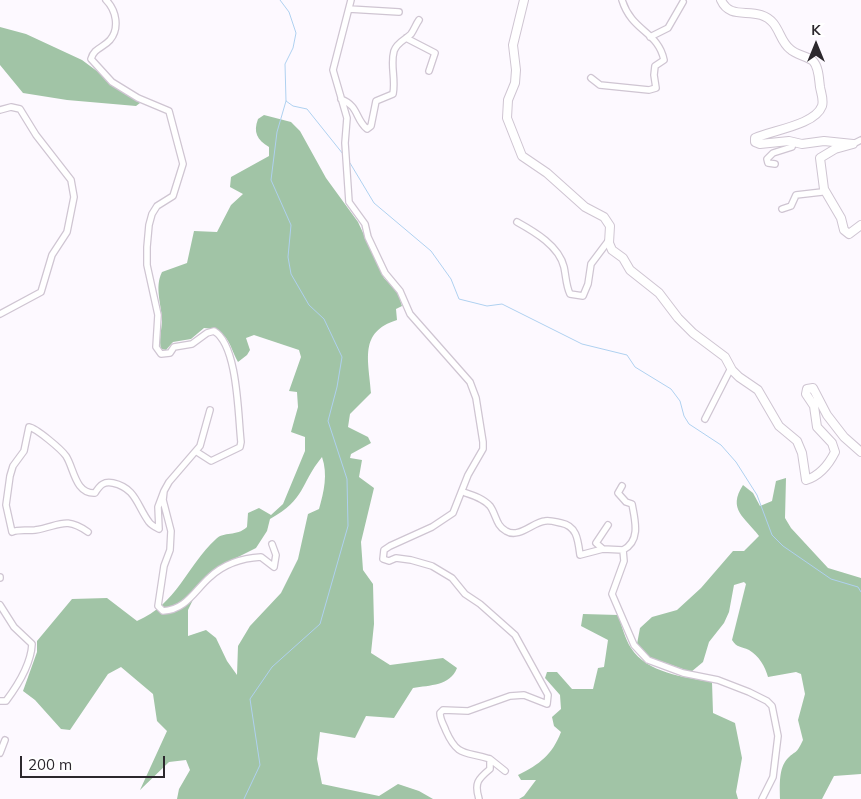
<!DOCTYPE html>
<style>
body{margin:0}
#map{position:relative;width:861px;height:799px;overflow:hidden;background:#fdf9ff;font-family:Mulish,sans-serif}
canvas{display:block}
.north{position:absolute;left:791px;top:20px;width:50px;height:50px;-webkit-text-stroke:4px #fff;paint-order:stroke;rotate:0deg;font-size:14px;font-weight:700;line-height:20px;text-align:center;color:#2c282d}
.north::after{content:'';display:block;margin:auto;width:18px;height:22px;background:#2c282d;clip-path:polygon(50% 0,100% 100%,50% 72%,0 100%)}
.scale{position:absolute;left:20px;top:756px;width:145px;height:22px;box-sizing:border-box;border:2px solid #2c282d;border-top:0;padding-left:6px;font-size:15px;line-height:18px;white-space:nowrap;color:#2c282d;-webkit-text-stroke:4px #fff;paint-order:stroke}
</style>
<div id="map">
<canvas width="861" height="799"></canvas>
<div class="north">K</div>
<div class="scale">200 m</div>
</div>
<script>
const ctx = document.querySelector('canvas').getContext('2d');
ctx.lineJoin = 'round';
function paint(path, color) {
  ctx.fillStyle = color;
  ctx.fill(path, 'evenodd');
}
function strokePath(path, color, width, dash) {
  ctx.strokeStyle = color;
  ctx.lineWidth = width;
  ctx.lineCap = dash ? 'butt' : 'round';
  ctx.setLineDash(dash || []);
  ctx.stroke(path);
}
const forest = new Path2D(`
 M0,27L26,34L82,60L140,103L136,106L67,100L23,93L0,65Z
 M264,115L291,122L300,131L326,178L358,222L384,278L398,293L402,306L396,309L397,320C358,332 369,361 371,393L350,414L348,427L368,437L371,443L351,454L350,458L362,460L359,477L374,488L361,542L363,570L373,584L374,624L371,653L390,665L443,658L457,668C450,686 430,685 413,688L394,718L366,716L355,738L320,732L317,759L322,784L379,796L398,784L419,791L433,799H177L179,789L190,770L186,760L169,762L140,790L167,731L157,721L153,694L121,667L108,674L70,730L61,729L35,700L23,691L37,652V641L72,599L107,598L137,621C177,604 186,567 216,539C224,531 236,537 247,527L248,513L259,508L271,515L283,504L305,451V437L291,432L298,407L297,392L289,391L301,357L299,350L254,335L246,338L250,350L247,355L238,362C228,343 229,330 204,328L191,339L173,342L166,350L161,349C159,340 161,332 162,322C162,305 154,288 162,272L187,263L194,231L217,232L231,205L243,194L230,187L231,177L269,156V147C257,140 253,132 258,119ZM322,457C328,474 324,492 319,509L308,514L298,559L281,593L250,626L238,646L237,675L227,661L216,638L206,630L188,636V610L202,581L226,563L256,548L267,531L270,519C306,499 300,484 322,457Z
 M786,478L785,518L791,528L828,568L861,578V774L834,776L822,799H780C780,787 778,768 788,758C796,750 796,755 803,740L798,720L805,694L801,674L796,672L768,677C765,666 759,656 749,650C741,646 737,648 732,640L746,584L744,582L734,585L729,612L724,623L709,642L703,662L691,672L649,657L637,644L640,628L652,617L677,610L701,588L733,551H744L759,536C745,517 727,510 743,485L753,493L760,506L772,501L776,481Z
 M583,614L618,615C622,626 625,639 631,648C647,673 684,677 712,682L713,713L735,723L742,758L736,792L738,799H519L524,796L536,780H521L518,775C540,764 552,755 561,732L554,726L552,717L561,709L560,695L545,678L547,672H557L572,689H593L598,668L604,667L608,640L581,626Z`);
const stream = new Path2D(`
 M280,0L289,12L296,33L293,48L285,64L286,101L293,106L307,109L343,154
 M350,163L374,203L431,251L451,279L459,299L487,306L502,304L582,344L627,355L635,367L671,389L680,401L684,416L689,424L721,445L736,462L757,495L772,535L783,546L831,579L858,587L861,592
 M244,799L260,765L250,699L272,667L320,624L348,526L347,479L328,421L337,387L342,357L324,319L309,305L291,274L288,257L291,225L271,180L277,132L286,101`);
const street = new Path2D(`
 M106,0C116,10 120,28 110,40C103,48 94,48 91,59L112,82L138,98L169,111L183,164L173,196L157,206L152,214L149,225L147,247V265L158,315L156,347L161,354L170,353L174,347L192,344L207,333L214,331C238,345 238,416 241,442L240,447L211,461L197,452
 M351,0L333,70L347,118L345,143L349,202L365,224L368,237L385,273L400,291L410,314L470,382L476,398L483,442V449L468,475L453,513L432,527L390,546L384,550L383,559L389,561L396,558L411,560L432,566L452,578L465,594L480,604L515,635L548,695L547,704L524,695L510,696L468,711L443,710L440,713C440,720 444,725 446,731C458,758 466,751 490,759V769C478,779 474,783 479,799
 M349,9L399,12
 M650,37L668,28L683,2
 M406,38L435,53L429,71
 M591,78L600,85L649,90L656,88L654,75L655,66L664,60C658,31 632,32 622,0
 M341,99C359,106 355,119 367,129L371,126L376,101L393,94C396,79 390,65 394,51C397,42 405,40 411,34C414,30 416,24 419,20
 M0,110L11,107L20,109L36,135L71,180L74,197L67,232L52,255L41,292L0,314
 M853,144L861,140
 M775,164L768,163L767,159L773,153L792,147L793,143
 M782,209L791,206L796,195L822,192L824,189
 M517,222C535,232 559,246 564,267C566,276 566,286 570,294L583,296L588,284L591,264L609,240
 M210,410L200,446L169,482L164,491L163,500L171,531L170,550L164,566L158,606L163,611C186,610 195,590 210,577C224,564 243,558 261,557L274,567L276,555L272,544
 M705,419L731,368
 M622,486L618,493L626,502L632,504C635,520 641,541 623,550L624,561L612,594L634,645L648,660L683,673L718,680L749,692L767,701L772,706L778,736L773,777L762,799
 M463,492C472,495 483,498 490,506C496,514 496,526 506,531C519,539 533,522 545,521C550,520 556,522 561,523C577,526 578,540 580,555L603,549
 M608,525L596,543L603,549L623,550
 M88,532C65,516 60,526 35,530C27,531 19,529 12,532L6,505L10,476L13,466L24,451L29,427C36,428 61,449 66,456C74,468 75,494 95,493C100,485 104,481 113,483C136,488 137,506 149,522C151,525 155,527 159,529L158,507L164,491
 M0,577V578
 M0,605L14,627L32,644C31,665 18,685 6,701H0
 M0,753L5,740
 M490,759L505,771`);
const secondary = new Path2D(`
 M524,0L513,45L516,70L515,83L508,100L507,118L522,156L547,173L585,207L604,217L610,226L609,243L612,250L623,258L630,270L659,293L678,318L693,333L725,357L732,370L739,377L758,390L779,426L797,441L802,453L806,480C819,476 829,464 835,452L832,443L817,427L814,406L806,394L807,389L813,388L827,415L844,437L861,452
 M721,0C729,18 746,10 761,15C780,21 778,40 790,49C796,55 807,56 813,61C819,67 819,80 820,87C821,93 824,100 822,106C815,125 773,130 755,138V142L760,144L789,141L802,144L824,141L853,144L835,149L820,158L824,189L841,218L844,230L849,234L861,225`);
paint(forest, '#a1c4a6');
strokePath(stream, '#afd1f0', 1);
strokePath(street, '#cfc5d2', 8);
strokePath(secondary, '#cfc5d2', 10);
strokePath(street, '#fff', 5.5);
strokePath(secondary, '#fff', 8);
</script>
